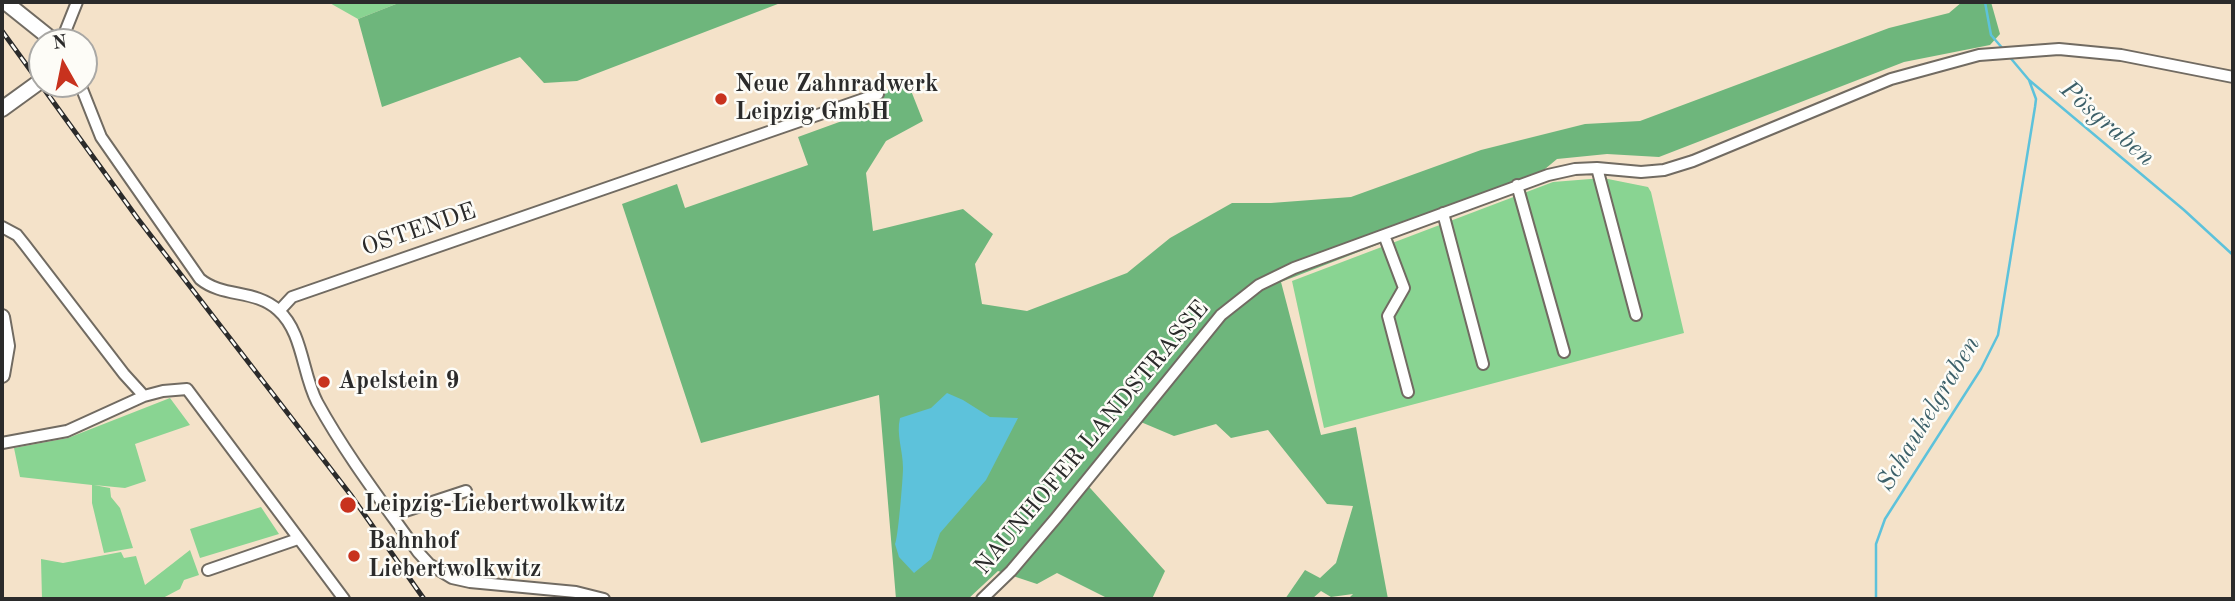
<!DOCTYPE html>
<meta charset="utf-8">
<style>
body{margin:0}
#map{position:relative;width:2235px;height:601px;overflow:hidden;background:#f4e2c9;font-family:"Old Standard TT",serif}
canvas{display:block}
.frame{position:absolute;inset:0;border:4px solid #2b2b2b;pointer-events:none}
.north{position:absolute;left:28px;top:28px;width:70px;height:70px;box-sizing:border-box;background:#fdfcf7;border:2px solid #a9a8a5;border-radius:50%;rotate:351deg;font-size:19px;font-weight:700;line-height:28px;text-align:center;color:#2b2b2b}
.north::after{content:'';display:block;margin:auto;width:24px;height:32px;background:#c8321e;clip-path:polygon(50% 0,100% 100%,50% 72%,0 100%)}
</style>
<div id="map">
<canvas width="2235" height="601"></canvas>
<div class="frame"></div>
<div class="north">N</div>
</div>
<script>
const ctx = document.querySelector('canvas').getContext('2d');
ctx.lineJoin = 'round';
function paint(path, color) {
  ctx.fillStyle = color;
  ctx.fill(path, 'evenodd');
}
function strokePath(path, color, width, dash) {
  ctx.strokeStyle = color;
  ctx.lineWidth = width;
  ctx.lineCap = dash ? 'butt' : 'round';
  ctx.setLineDash(dash || []);
  ctx.stroke(path);
}
function drawText(font, color, halo, rows, align = 'center') {
  ctx.font = font + ' "Old Standard TT",serif';
  ctx.lineWidth = 5;
  ctx.setLineDash([]);
  ctx.textBaseline = 'middle';
  ctx.strokeStyle = halo;
  ctx.fillStyle = color;
  for (const [text, x, y, turn = 0] of rows) {
    ctx.save();
    ctx.translate(x, y);
    ctx.rotate((+turn || 0) * Math.PI / 180);
    ctx.textAlign = isNaN(turn) ? turn : align;
    if (halo) ctx.strokeText(text, 0, 0);
    ctx.fillText(text, 0, 0);
    ctx.restore();
  }
}
const green = new Path2D(`
 M328,2H401L358,19Z
 M1603,178L1648,187L1651,192L1684,333L1324,428L1292,281L1553,182Z
 M170,398L190,425L135,444L146,481L125,488L94,485L110,488L111,497L120,508L133,548L104,553L92,503V485L20,477L14,448L68,438Z
 M261,507L279,534L200,558L190,529Z
 M190,550L199,575L184,580L180,589L161,599H42L41,559L63,563L121,552L124,558L136,556L145,585Z`);
const forest = new Path2D(`
 M401,2H783L577,81L544,83L520,57L382,107L358,19Z
 M1962,2H1991L2000,34L1990,45L1904,62L1659,157L1607,154L1557,159L1521,189L1281,282L1321,435L1356,427L1388,599H1348L1353,594L1331,597L1321,591L1312,599H1285L1305,570L1320,578L1336,563L1353,506L1327,504L1268,430L1231,438L1216,424L1174,436L1129,417L1082,479L1165,571L1152,599H1109L1057,573L1037,584L998,571L968,599H896L879,395L701,443L622,204L677,184L685,208L808,165L798,137L875,109L870,96L908,83L923,121L886,141L866,173L873,231L963,209L993,234L975,264L982,304L1027,311L1127,273L1170,238L1232,203H1271L1351,197L1481,150L1585,124L1640,121L1889,28L1949,13Z`);
const water = new Path2D(`
 M947,393L963,400L990,417L1018,418L986,480L940,533L931,559L914,573L899,557L895,544C898,539 903,478 903,468C903,450 896,435 900,418L931,408Z`);
const stream = new Path2D(`
 M1985,2L1991,35L2004,50
 M2008,55L2029,80L2184,210L2233,255
 M1876,599V544L1885,519L1981,369L1998,335L2035,107L2036,99L2029,80`);
const minor = new Path2D(`
 M61,42L77,2
 M80,84L101,137L200,279C223,298 255,289 278,310C303,332 302,373 317,402C346,455 383,503 418,552L429,564L452,578L470,582L576,592L604,599
 M1597,168L1636,315
 M1517,185L1564,352
 M1443,213L1483,364
 M2,227L17,235L25,245L124,374L144,396L163,391L187,389L344,599
 M1384,235L1404,288L1388,316L1408,392
 M279,311L292,297L878,94
 M2,443L67,431L144,396
 M393,515L466,491
 M208,570L298,539
 M982,599L1011,571L1056,518L1221,315L1259,285L1294,268L1548,175L1575,169L1597,168L1641,172L1664,170L1693,161L1891,79L1979,55L2059,49L2121,55L2233,77`);
const major = new Path2D(`
 M5,2L55,42
 M2,109L42,80
 M2,317L7,346L2,375`);
const rail = new Path2D(`
 M2,31L138,219L350,494L424,599`);
const markers = [
 [721,99,7,"#c8321e"],
 [324,382,7,"#c8321e"],
 [348,505,9,"#c8321e"],
 [354,556,7,"#c8321e"]
];
const poiNames = [
 ["Neue Zahnradwerk",735,85],
 ["Leipzig GmbH",735,113],
 ["Apelstein 9",338,382],
 ["Leipzig-Liebertwolkwitz",364,505],
 ["Bahnhof",368,542],
 ["Liebertwolkwitz",368,570]
];
const streetNames = [
 ["OSTENDE",419,230,-19],
 ["NAUNHOFER LANDSTRASSE",1092,438,-50]
];
const waterNames = [
 ["Pösgraben",2107,124,41],
 ["Schaukelgraben",1929,414,-59]
];
paint(green, '#89d492');
paint(forest, '#6eb67c');
paint(water, '#5dc2db');
strokePath(stream, '#5dc2db', 2.5);
strokePath(minor, '#716b62', 14);
strokePath(major, '#716b62', 18);
strokePath(minor, '#fff', 10);
strokePath(major, '#fff', 14);
strokePath(rail, '#2b2b2b', 5);
strokePath(rail, '#fdfcf7', 2.5, [8]);
for (const [x, y, r, color] of markers) {
  const dot = new Path2D();
  dot.arc(x, y, r, 0, 2 * Math.PI);
  ctx.fillStyle = color;
  ctx.fill(dot);
  strokePath(dot, '#fdfcf7', 2.5);
}
drawText('bold 24px', '#2b2b2b', '#fdfcf7', poiNames, 'left');
drawText('24px', '#2b2b2b', '#fdfcf7', streetNames);
drawText('italic 26px', '#3c6069', '#fdfcf7', waterNames);
</script>
